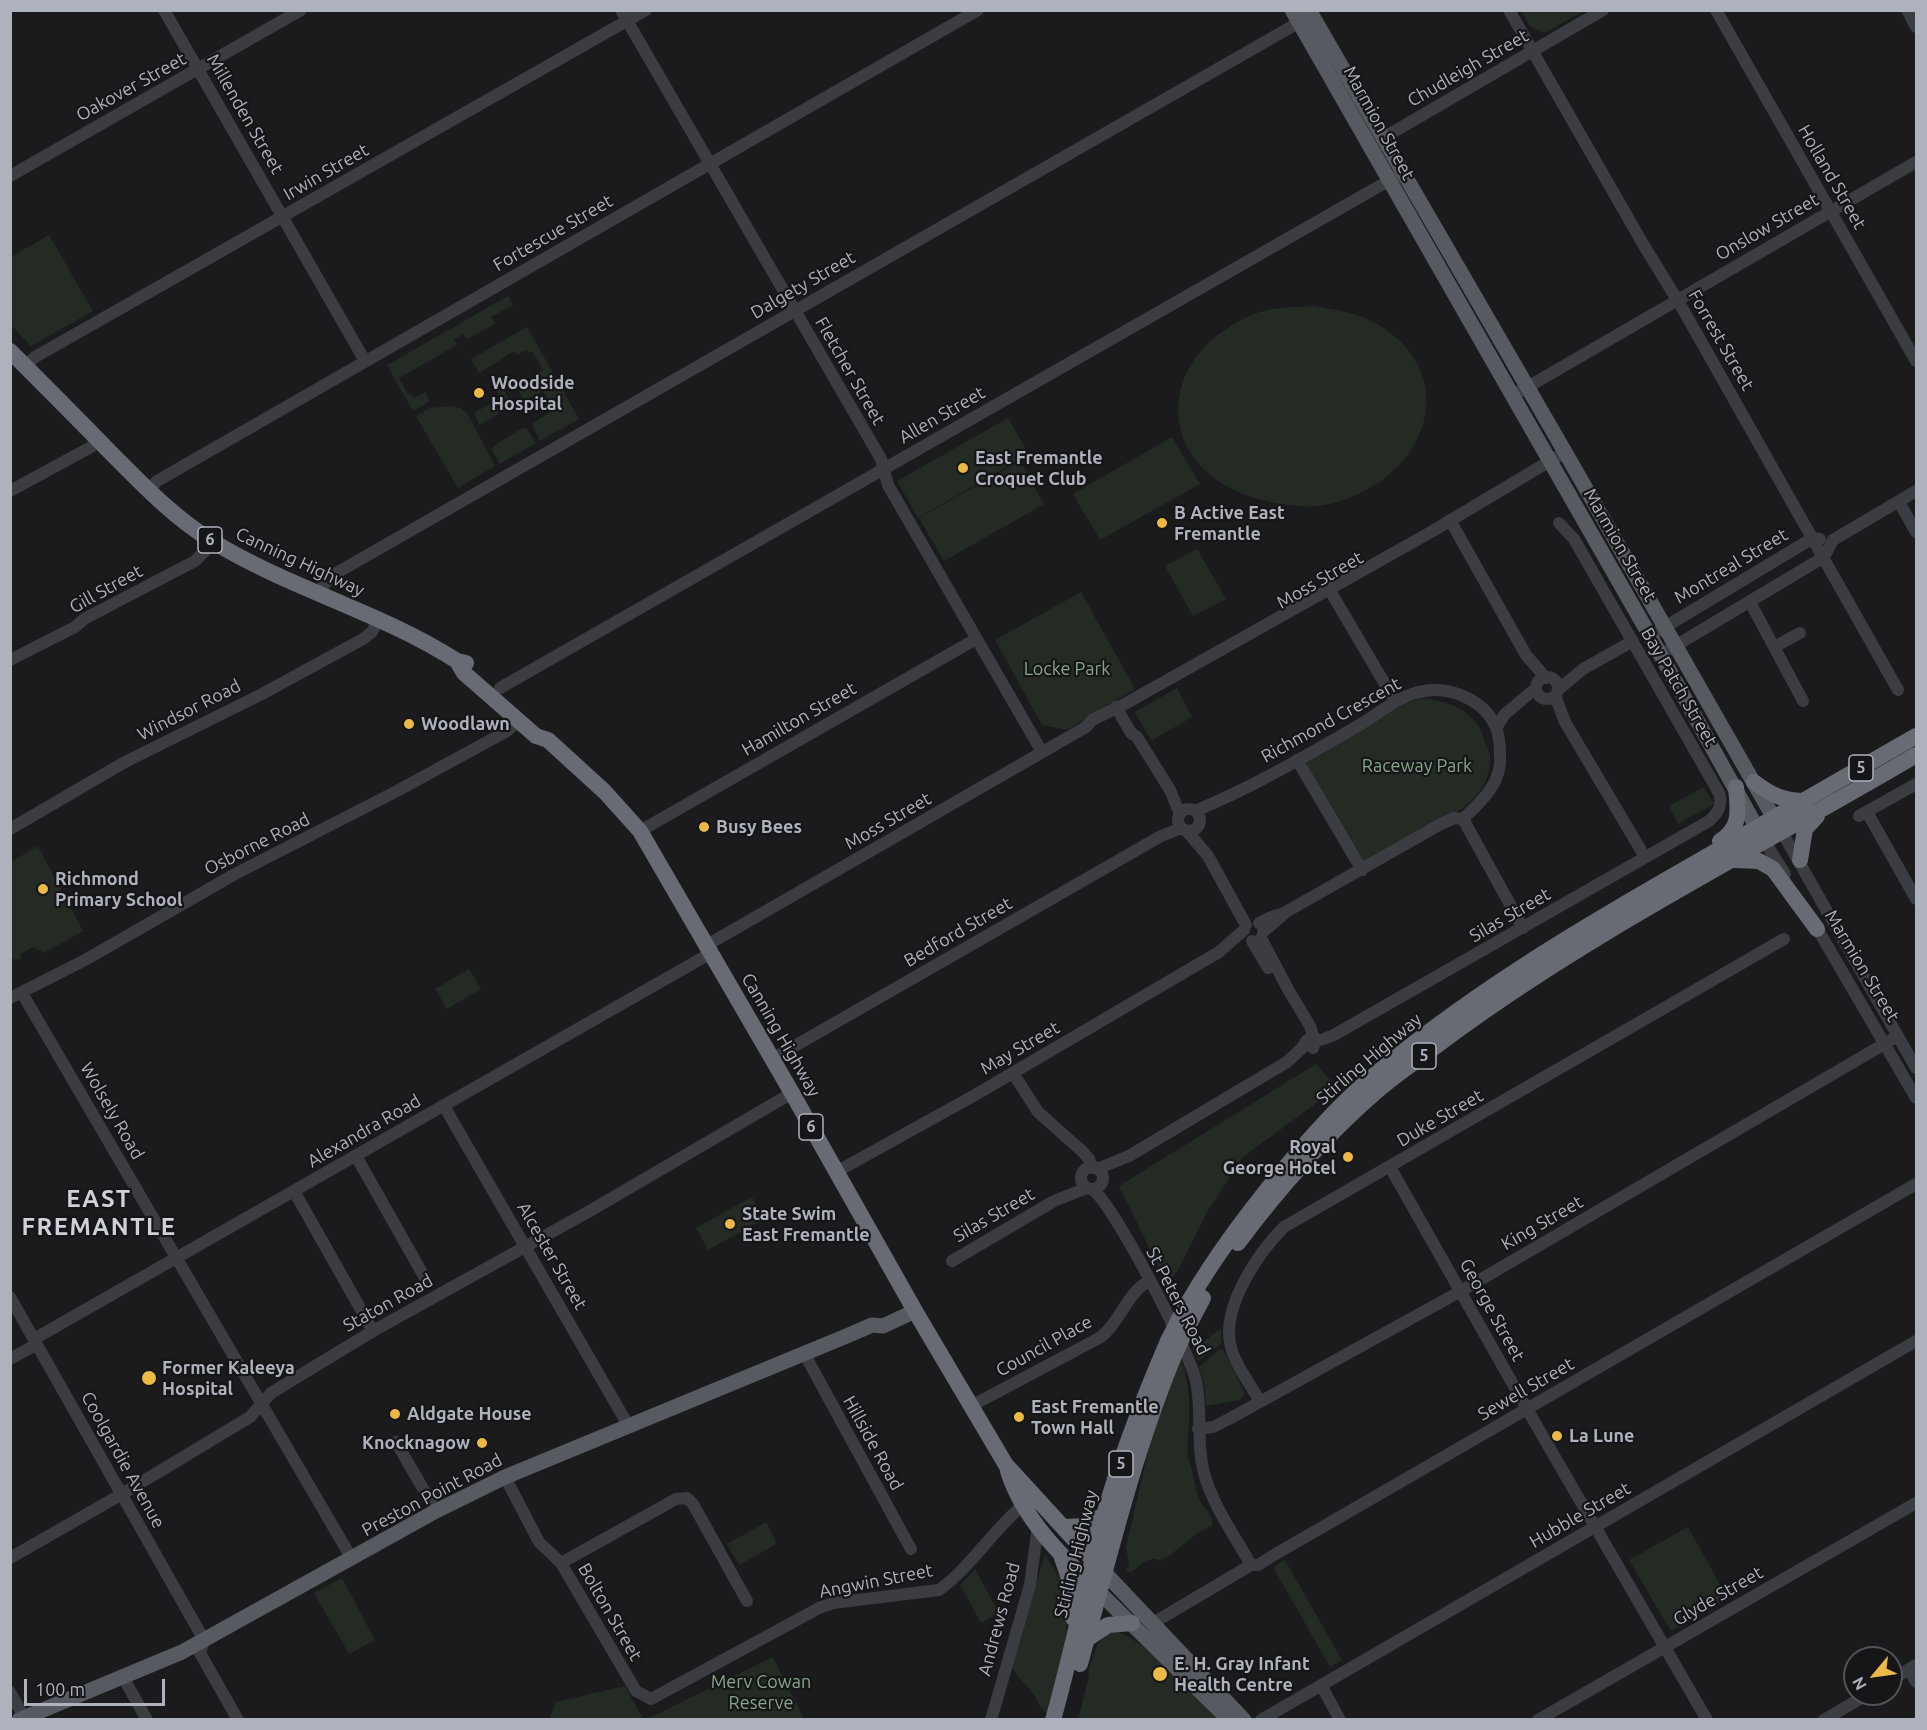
<!DOCTYPE html>
<style>
body{margin:0}
#map{position:relative;width:1927px;height:1730px;overflow:hidden;background:#1b1b1d;font-family:Ubuntu,sans-serif}
canvas{display:block}
.frame{position:absolute;inset:0;border:12px solid #aeb2bc;pointer-events:none}
.north{position:absolute;left:1843px;top:1646px;width:60px;height:60px;box-sizing:border-box;background:#161618;border:2px solid #53545a;border-radius:50%;rotate:241deg;font-size:16px;font-weight:700;line-height:24px;text-align:center;color:#aeb2bc}
.north::after{content:'';display:block;margin:auto;width:21px;height:27px;background:#ebb945;clip-path:polygon(50% 0,100% 100%,50% 72%,0 100%)}
.scale{position:absolute;left:24px;top:1679px;width:141px;height:27px;box-sizing:border-box;border:3px solid #aeb2bc;border-top:0;padding-left:8px;font-size:18px;line-height:21px;white-space:nowrap;color:#aeb2bc;-webkit-text-stroke:4px #161618;paint-order:stroke}
</style>
<div id="map">
<canvas width="1927" height="1730"></canvas>
<div class="frame"></div>
<div class="north">N</div>
<div class="scale">100 m</div>
</div>
<script>
const ctx = document.querySelector('canvas').getContext('2d');
ctx.lineJoin = 'round';
function paint(path, color) {
  ctx.fillStyle = color;
  ctx.fill(path, 'evenodd');
}
function strokePath(path, color, width, dash) {
  ctx.strokeStyle = color;
  ctx.lineWidth = width;
  ctx.lineCap = dash ? 'butt' : 'round';
  ctx.setLineDash(dash || []);
  ctx.stroke(path);
}
function drawText(font, color, halo, rows, align = 'center') {
  ctx.font = font + ' Ubuntu,sans-serif';
  ctx.lineWidth = 4.5;
  ctx.setLineDash([]);
  ctx.textBaseline = 'middle';
  ctx.strokeStyle = halo;
  ctx.fillStyle = color;
  for (const [text, x, y, turn = 0] of rows) {
    ctx.save();
    ctx.translate(x, y);
    ctx.rotate((+turn || 0) * Math.PI / 180);
    ctx.textAlign = isNaN(turn) ? turn : align;
    if (halo) ctx.strokeText(text, 0, 0);
    ctx.fillText(text, 0, 0);
    ctx.restore();
  }
}
const green = new Path2D(`
 M1521,11H1584L1544,33L1530,26Z
 M49,235L93,311L31,346L11,325V257Z
 M508,296L513,305L491,317L495,324L467,339L464,334L454,339L457,345L399,378L408,394L411,393L414,398L425,392L430,401L413,411L387,365Z
 M1313,306C1337,310 1361,313 1382,327C1452,372 1434,454 1366,490C1345,501 1321,509 1297,506C1271,504 1245,497 1223,484C1163,448 1165,374 1219,334C1234,324 1250,313 1268,310C1282,307 1298,307 1313,306Z
 M527,327L579,419L540,441L532,424L553,410L543,391L524,401L518,390L539,378L537,373L543,370L532,351L528,353L526,350L518,355L514,351L479,373L471,359Z
 M499,380L512,405L482,424H479L474,413L500,398L493,384Z
 M451,406L461,408L467,413L495,466L458,488L416,416L430,408Z
 M1008,418L1029,454L918,518L897,481Z
 M523,428L527,429L536,443L500,464L492,450L493,446Z
 M1172,437L1200,484L1100,540L1073,494Z
 M1020,461L1044,504L944,561L919,518Z
 M1197,549L1226,599L1193,616L1165,566Z
 M1081,592L1135,689L1067,730L1042,725L995,640Z
 M1177,688L1192,717L1151,741L1135,712Z
 M1423,698C1449,702 1476,710 1484,739C1486,745 1491,754 1490,761C1489,801 1446,819 1416,836C1398,846 1381,856 1363,866L1305,762L1402,704Z
 M1704,787L1714,804L1678,824L1669,806Z
 M38,846L83,931L44,953L33,947L21,954L20,960L11,959V862Z
 M469,969L481,989L447,1009L435,989Z
 M1316,1064L1337,1088L1243,1157L1207,1212L1178,1270L1170,1280L1160,1270L1119,1186Z
 M752,1197L764,1219L708,1250L696,1228Z
 M1221,1328V1344L1198,1361L1190,1342L1202,1343Z
 M1223,1349L1245,1394L1239,1400L1206,1406L1204,1383L1199,1367L1219,1350Z
 M1181,1360C1189,1381 1190,1401 1189,1424C1188,1436 1186,1448 1189,1461C1193,1472 1195,1485 1198,1497C1202,1507 1212,1513 1213,1525C1193,1533 1179,1551 1160,1561C1149,1554 1139,1567 1131,1573L1126,1570L1129,1564L1126,1547L1153,1431Z
 M766,1522L776,1541L775,1545L739,1565L727,1544Z
 M1688,1527L1728,1599L1671,1631L1629,1560Z
 M1045,1554C1052,1566 1061,1578 1064,1591C1074,1626 1056,1678 1048,1714C1040,1710 1039,1702 1034,1695C1027,1685 1018,1678 1012,1668Z
 M1285,1560L1342,1660L1330,1667L1273,1567Z
 M975,1569L999,1613L981,1623L960,1585Z
 M342,1578L375,1640L349,1654L314,1593Z
 M1118,1632C1145,1640 1196,1698 1218,1720H1078L1089,1675L1088,1672L1097,1645L1108,1633Z
 M773,1657L804,1719H647Z
 M625,1686L643,1719H549L556,1702Z`);
const minor = new Path2D(`
 M164,10L365,361
 M621,10L881,459L888,485L1042,752
 M1509,10L1643,244L1681,306L1898,690
 M1716,10L1916,361
 M1907,10L1916,27
 M1383,138L1603,10
 M10,176L301,10
 M25,366L35,357L646,10
 M1512,396L1916,162
 M148,490L157,481L978,10
 M10,491L91,447L99,440
 M1899,502L1916,532
 M1450,520L1526,655L1546,678
 M1329,589L1395,701
 M319,593L323,586L333,575L1305,19
 M1750,602L1803,701
 M1650,636L1813,538L1820,539
 M1774,647L1800,633
 M1660,655L1824,557L1833,540L1916,491
 M10,660L75,627L84,619L195,561L205,551L211,541
 M1536 688a11 11 0 1 1 22 0a11 11 0 1 1-22 0Z
 M500,688L1397,176
 M1558,690L1583,669L1633,641
 M1555,696L1565,722L1645,857
 M1116,707L1131,733L1137,737L1170,790L1180,814
 M1496,728L1505,714L1536,688
 M1297,760L1362,870
 M1178 820a11 11 0 1 1 22 0a11 11 0 1 1-22 0Z
 M1195,811C1251,788 1304,757 1356,727C1379,714 1398,695 1424,691C1451,686 1486,701 1496,728C1499,735 1500,746 1500,755C1503,782 1481,802 1463,819
 M1867,812L1916,899
 M1859,816L1916,784
 M1463,819L1523,928
 M10,829L125,762L262,694L363,639L372,632L378,620
 M1186,830L1208,856L1246,925
 M640,831L976,639
 M1782,832L1916,1068
 M1765,842L1785,874
 M1259,923L1269,918L1284,913L1439,825L1454,818L1463,819
 M1814,923L1916,1098
 M1263,932L1284,914
 M1261,938L1289,991L1310,1026L1315,1041L1313,1048
 M1252,941L1268,968
 M707,945L1086,727L1092,720L1123,705L1431,532L1565,452
 M22,993L352,1559
 M10,998L85,960L235,874L397,791L507,731L519,720
 M1307,1040H1321L1334,1035L1709,821C1718,813 1723,805 1719,793L1574,539L1559,523
 M772,1059L1161,836L1182,828
 M1013,1073L1038,1112L1083,1152L1089,1159L1092,1168
 M444,1106L628,1425
 M356,1156L425,1278
 M1390,1167L1527,1409L1707,1720
 M1081 1178a11 11 0 1 1 22 0a11 11 0 1 1-22 0Z
 M1097,1169L1129,1156L1287,1062L1302,1048L1307,1040
 M836,1172L975,1095L1219,952L1244,930
 M1092,1189C1113,1203 1190,1352 1196,1381C1203,1414 1195,1447 1206,1480C1216,1510 1236,1538 1251,1565
 M294,1191L373,1331
 M952,1261L1054,1201L1087,1188
 M10,1297L204,1640L200,1653L238,1720
 M34,1339L711,953
 M804,1353L911,1549
 M10,1359L37,1344
 M1260,1402C1250,1383 1234,1364 1230,1343C1223,1305 1258,1253 1284,1227L1784,939
 M971,1406L1101,1337C1121,1321 1126,1294 1149,1281
 M1198,1429L1213,1427L1229,1419L1461,1291L1898,1036
 M396,1442L436,1511
 M505,1477L539,1542L561,1563L636,1691L651,1699L819,1608L833,1603L939,1590C971,1567 993,1530 1024,1504
 M10,1558L122,1494L250,1417L271,1393L373,1331L588,1212L792,1093
 M561,1563L676,1499L687,1498L693,1504L747,1601
 M1153,1623L1251,1565H1258L1274,1555L1916,1184
 M1909,1669L1916,1682
 M123,1677L147,1720
 M1891,1680L1916,1665
 M1321,1685L1340,1720
 M10,1692L24,1717
 M991,1720L1030,1585L1038,1526
 M1261,1720L1916,1341
 M1538,1720L1916,1503
 M1824,1720L1868,1694`);
const major = new Path2D(`
 M1292,10L1650,636L1762,837
 M1309,10L1565,452L1779,827
 M1105,1573L1244,1720
 M1100,1593L1229,1720
 M19,1720L182,1652L436,1511L505,1477L849,1335L872,1325L883,1326L915,1311`);
const highway = new Path2D(`
 M10,351C44,385 77,418 110,452C142,484 173,517 212,541C290,589 381,612 457,661L466,663
 M457,661L464,673L536,736L548,740L605,792L640,831L792,1093L915,1311L1006,1465L1105,1573
 M1754,782C1771,795 1784,801 1805,801
 M1720,841C1742,827 1738,810 1736,787
 M1734,860L1759,861L1773,869L1817,929
 M1800,860L1805,829L1817,816
 M1238,1243C1279,1188 1326,1135 1378,1090C1400,1071 1425,1055 1447,1038C1593,930 1760,847 1916,755
 M1179,1319C1208,1265 1244,1217 1283,1170C1309,1139 1335,1109 1365,1083C1465,997 1578,930 1692,865C1767,822 1842,779 1916,736
 M1185,1332L1203,1298
 M1008,1471C1022,1517 1060,1555 1094,1587
 M1064,1527L1085,1526L1104,1515
 M1062,1558C1070,1578 1074,1597 1073,1618
 M1087,1639L1108,1625L1132,1623
 M1080,1664C1108,1561 1133,1455 1174,1356
 M1053,1720C1072,1653 1085,1585 1103,1519C1120,1458 1143,1399 1168,1341`);
const highwayBridge = new Path2D(`
 M1168,1341L1179,1319
 M1175,1354L1185,1332`);
const markers = [
 [479,393,6,"#ebb945"],
 [963,468,6,"#ebb945"],
 [1162,523,6,"#ebb945"],
 [409,724,6,"#ebb945"],
 [704,827,6,"#ebb945"],
 [43,889,6,"#ebb945"],
 [1348,1157,6,"#ebb945"],
 [730,1224,6,"#ebb945"],
 [149,1378,8,"#ebb945"],
 [395,1414,6,"#ebb945"],
 [1019,1417,6,"#ebb945"],
 [1557,1436,6,"#ebb945"],
 [482,1443,6,"#ebb945"],
 [1160,1674,8,"#ebb945"]
];
const shields = [
 [210,540,24],
 [1861,768,24],
 [1424,1056,24],
 [811,1127,24],
 [1121,1464,24]
];
const shieldNames = [
 ["6",210,540],
 ["5",1861,768],
 ["5",1424,1056],
 ["6",811,1127],
 ["5",1121,1464]
];
const streetNames = [
 ["Chudleigh Street",1468,68,-30],
 ["Oakover Street",131,87,-29],
 ["Millenden Street",245,114,60],
 ["Marmion Street",1379,123,61],
 ["Irwin Street",326,172,-30],
 ["Holland Street",1832,177,60],
 ["Onslow Street",1767,227,-30],
 ["Fortescue Street",553,233,-30],
 ["Dalgety Street",803,285,-30],
 ["Forrest Street",1721,340,60],
 ["Fletcher Street",850,371,60],
 ["Allen Street",942,415,-30],
 ["Marmion Street",1620,545,60],
 ["Canning Highway",300,562,25],
 ["Montreal Street",1731,566,-31],
 ["Moss Street",1320,580,-30],
 ["Gill Street",106,589,-29],
 ["Bay Patch Street",1679,687,60],
 ["Windsor Road",189,710,-27],
 ["Hamilton Street",799,719,-30],
 ["Richmond Crescent",1331,720,-29],
 ["Moss Street",888,821,-30],
 ["Osborne Road",257,844,-27],
 ["Silas Street",1510,915,-30],
 ["Bedford Street",958,932,-30],
 ["Marmion Street",1862,966,59],
 ["Canning Highway",781,1035,60],
 ["May Street",1020,1048,-30],
 ["Stirling Highway",1369,1059,-40],
 ["Wolsely Road",112,1111,60],
 ["Duke Street",1440,1118,-30],
 ["Alexandra Road",364,1131,-30],
 ["Silas Street",994,1215,-30],
 ["King Street",1542,1223,-30],
 ["Alcester Street",552,1256,60],
 ["St Peters Road",1178,1301,63],
 ["Staton Road",388,1303,-29],
 ["George Street",1492,1310,61],
 ["Council Place",1044,1346,-29],
 ["Sewell Street",1526,1389,-30],
 ["Hillside Road",873,1443,61],
 ["Coolgardie Avenue",123,1460,61],
 ["Preston Point Road",432,1495,-28],
 ["Hubble Street",1580,1515,-30],
 ["Stirling Highway",1076,1554,-76],
 ["Angwin Street",876,1581,-11],
 ["Glyde Street",1718,1596,-30],
 ["Bolton Street",610,1612,60],
 ["Andrews Road",999,1619,-75]
];
const poiNames = [
 ["Woodside",491,383],
 ["Hospital",491,404],
 ["East Fremantle",975,458],
 ["Croquet Club",975,479],
 ["B Active East",1174,513],
 ["Fremantle",1174,534],
 ["Woodlawn",421,724],
 ["Busy Bees",716,827],
 ["Richmond",55,879],
 ["Primary School",55,900],
 ["Royal",1336,1147,"right"],
 ["George Hotel",1336,1168,"right"],
 ["State Swim",742,1214],
 ["East Fremantle",742,1235],
 ["Former Kaleeya",162,1368],
 ["Hospital",162,1389],
 ["East Fremantle",1031,1407],
 ["Town Hall",1031,1428],
 ["Aldgate House",407,1414],
 ["La Lune",1569,1436],
 ["Knocknagow",470,1443,"right"],
 ["E. H. Gray Infant",1174,1664],
 ["Health Centre",1174,1685]
];
const parkNames = [
 ["Locke Park",1067,669],
 ["Raceway Park",1417,766],
 ["Merv Cowan",761,1682],
 ["Reserve",761,1703]
];
const districtNames = [
 ["EAST",99,1199],
 ["FREMANTLE",99,1227]
];
paint(green, '#232b24');
strokePath(minor, '#3c3d42', 12);
strokePath(major, '#585a61', 15);
strokePath(highway, '#686b73', 16);
strokePath(highwayBridge, '#686b73', 16);
for (const [x, y, r, color] of markers) {
  const dot = new Path2D();
  dot.arc(x, y, r, 0, 2 * Math.PI);
  ctx.fillStyle = color;
  ctx.fill(dot);
  strokePath(dot, '#161618', 2);
}
for (const [x, y, w] of shields) {
  const box = new Path2D();
  box.roundRect(x - w / 2, y - 13, w, 26, 4.5);
  ctx.fillStyle = '#161618';
  ctx.fill(box);
  strokePath(box, '#aeb2bc', 1.5);
}
drawText('bold 16px', '#aeb2bc', null, shieldNames);
drawText('18px', '#aeb2bc', '#161618', streetNames);
drawText('bold 18px', '#aeb2bc', '#161618', poiNames, 'left');
drawText('18px', '#86a689', '#161618', parkNames);
ctx.letterSpacing = '1.5px';
drawText('bold 24px', '#cfd1d8', '#161618', districtNames);
ctx.letterSpacing = '0px';
</script>
